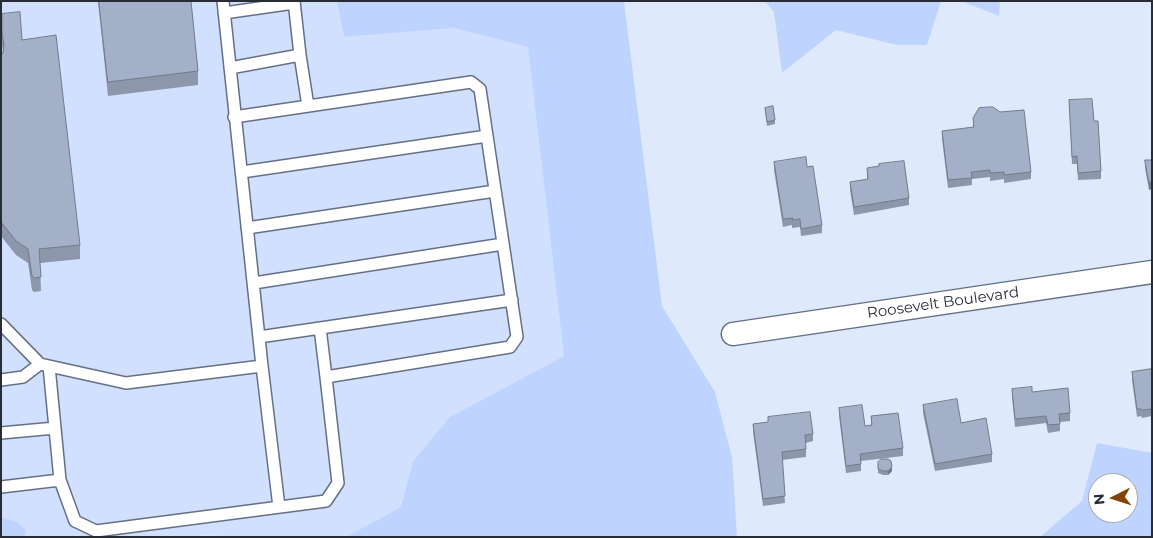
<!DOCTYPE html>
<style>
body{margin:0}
#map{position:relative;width:1153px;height:538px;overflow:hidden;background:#dfe9fc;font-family:Montserrat,sans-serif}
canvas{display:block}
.frame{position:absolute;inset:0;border:2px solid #272c35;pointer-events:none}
.north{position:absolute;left:1088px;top:473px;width:50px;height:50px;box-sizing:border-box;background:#fff;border:1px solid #a9abae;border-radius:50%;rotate:265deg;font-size:14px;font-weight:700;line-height:20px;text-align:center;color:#272c35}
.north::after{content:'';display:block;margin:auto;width:18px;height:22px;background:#824304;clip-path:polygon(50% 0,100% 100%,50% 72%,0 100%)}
</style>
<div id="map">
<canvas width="1153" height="538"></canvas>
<div class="frame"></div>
<div class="north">N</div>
</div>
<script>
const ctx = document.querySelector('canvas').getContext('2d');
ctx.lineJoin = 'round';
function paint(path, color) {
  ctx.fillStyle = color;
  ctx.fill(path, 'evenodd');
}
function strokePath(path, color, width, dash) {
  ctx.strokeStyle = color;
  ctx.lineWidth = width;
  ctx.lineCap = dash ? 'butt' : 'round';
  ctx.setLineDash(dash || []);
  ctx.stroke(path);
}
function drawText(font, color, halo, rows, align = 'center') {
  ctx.font = font + ' Montserrat,sans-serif';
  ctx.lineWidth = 4.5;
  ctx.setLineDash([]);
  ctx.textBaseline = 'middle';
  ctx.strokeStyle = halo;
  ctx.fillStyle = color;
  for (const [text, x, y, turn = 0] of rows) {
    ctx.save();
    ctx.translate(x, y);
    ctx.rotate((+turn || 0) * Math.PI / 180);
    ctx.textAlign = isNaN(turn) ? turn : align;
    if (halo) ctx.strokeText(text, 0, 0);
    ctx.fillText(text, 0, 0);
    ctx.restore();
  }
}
const built = new Path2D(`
 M1,1H337L344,37L454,28L528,47L564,356L450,417L413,461L401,507L346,537H238L204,535L198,537H1Z`);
const green = new Path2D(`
 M337,1H624L662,306L715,392L732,457L737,537H346L401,507L413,461L450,417L564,356L528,47L454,28L344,37Z
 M765,1H941L927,45H897L836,30L782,73L774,12Z
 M961,1H1000L999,16Z
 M1097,443L1152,453V537H1040L1082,501ZM1098,483H1128V513H1098Z
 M1,518L15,521L26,530L24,537H1Z`);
const service = new Path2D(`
 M224,13L294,3
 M300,55L308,106
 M230,68L300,55L294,1
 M242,172L487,136
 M247,228L495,191
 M254,283L503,244
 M1,324L40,364L126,383L262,366L223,1
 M320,328L326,377
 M259,337L512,300
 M49,366L60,480
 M262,366L279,507
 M1,380L23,377L40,364
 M1,433L55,428
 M1,487L60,480L75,521L96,531L326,501L338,483L326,377L510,347L517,337L480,89L471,82L234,117`);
const minor = new Path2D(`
 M733,334L1152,272`);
const wall = new Path2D(`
 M98,1H191L198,71V85L108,96Z
 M2,14L22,40L80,245V259L40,263L41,291L34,292L32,290L28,263L16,255L1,236V55L3,51L2,46Z
 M1069,100L1094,121L1101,171V179L1078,180L1077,164H1072Z
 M765,108L775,120V124L767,126Z
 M973,118L1031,172V179L1004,183V179L990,181V177L972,179V185L948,188L942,139V131L973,127Z
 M1145,160H1152L1149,190L1145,168Z
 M774,162L807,167L822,225V233L801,236L800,227L792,228V225L783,227L774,170Z
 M867,168L909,198V205L854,215L850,190V182L867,180Z
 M1152,369V416L1142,418L1141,416L1137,417L1132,380V372Z
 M1012,389L1032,392L1070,413V421L1060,422V431L1048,433L1046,423L1015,427L1012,397Z
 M923,405L961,423L992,454V462L935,471L923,413Z
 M839,408L865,426L871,425V416L903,448V456L861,461V471L846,473L839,416Z
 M768,417L813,434V441L806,443V457L782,460L785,503L763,506L753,432V424L768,423Z
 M878,462L892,471L888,475H883L878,473Z`);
const shadedWall = new Path2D(`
 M1149,182H1152V189L1149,190Z
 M892,467V471L888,475V471Z`);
const building = new Path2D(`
 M99,1H191L198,71L108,82Z
 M20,12L22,40L56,35L80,245L39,249L41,277L34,278L32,276L28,249L16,241L1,222V55L3,53L4,45L2,32V14Z
 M1092,99L1094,121H1098L1101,171L1078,173L1077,156L1072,157L1069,100Z
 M773,106L775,120L767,122L765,108Z
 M993,107L1000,112L1024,110L1031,172L1004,175V172L990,173V170L971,172L972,178L948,180L942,131L974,127L973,118L979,108Z
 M806,157L807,167L813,166L822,225L801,229L800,219L792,220L793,218L783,219L774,162Z
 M1145,160H1152V182H1149Z
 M904,161L909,198L854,207L850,182L868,179L867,168L879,166V164Z
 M1152,369V409L1142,410L1141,409H1137L1132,372Z
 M1032,387V392L1068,388L1070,413L1059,414L1060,424L1048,425L1046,416L1015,419L1012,389Z
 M957,399L961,423L986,418L992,454L935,464L923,405Z
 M862,405L865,426L872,425L871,416L898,413L903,448L860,454L861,464L846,466L839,408Z
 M810,412L813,434L805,435L806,449L782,452L785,496L763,499L753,424L768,422V417Z
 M881,459H888L891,461L892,467L888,471H883L878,469V462Z`);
const streetNames = [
 ["Roosevelt Boulevard",943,303,-8]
];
paint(built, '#d0e0fe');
paint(green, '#bed3fe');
strokePath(service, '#667085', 14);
strokePath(minor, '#667085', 25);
strokePath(service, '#fff', 11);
strokePath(minor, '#fff', 22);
paint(wall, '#8d97ab');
paint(shadedWall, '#737b8b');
paint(building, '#a4b0c7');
strokePath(building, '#737b8b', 1);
drawText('15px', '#272c35', '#fff', streetNames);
</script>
